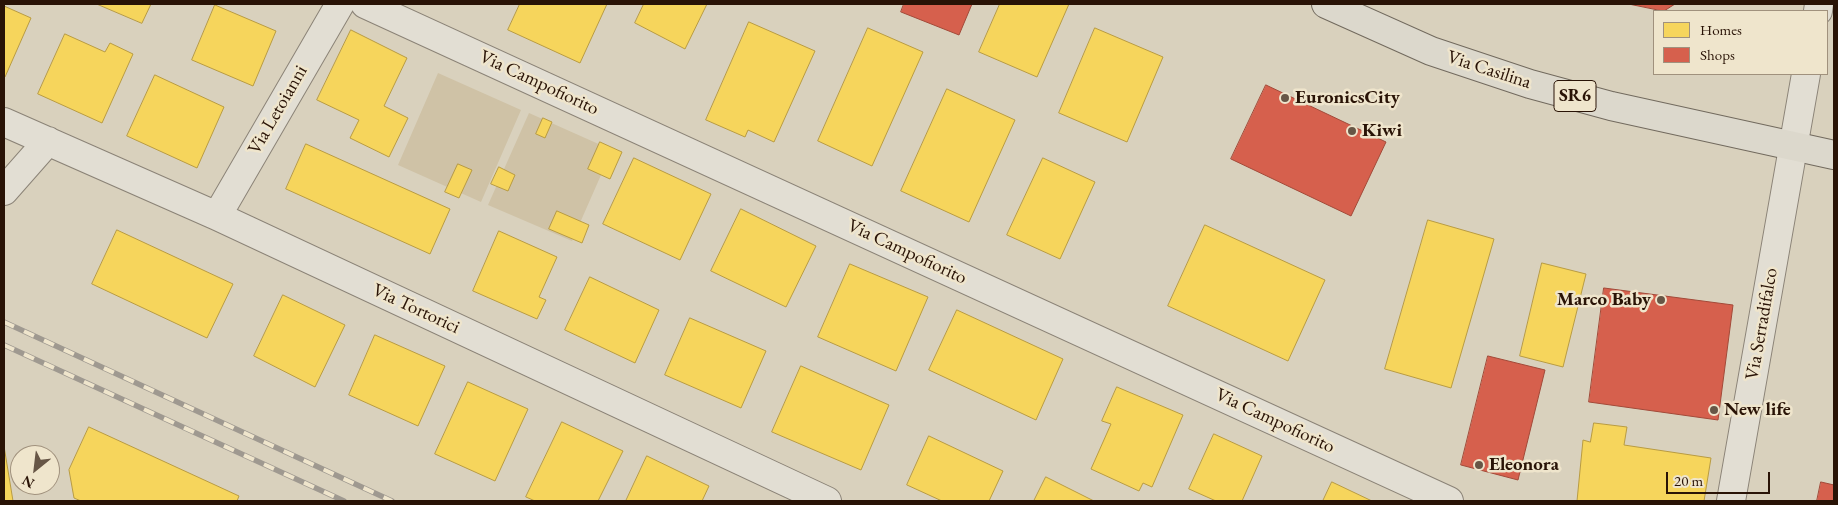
<!DOCTYPE html>
<style>
body{margin:0}
#map{position:relative;width:1838px;height:505px;overflow:hidden;background:#d9d1bd;font-family:"EB Garamond",serif}
canvas{display:block}
.frame{position:absolute;inset:0;border:5px solid #291306;pointer-events:none}
.legend{position:absolute;left:1653px;top:10px;width:175px;height:65px;box-sizing:border-box;background:#efe5cc;border:1px solid #a0917d;margin:0;padding:6px 9px;list-style:none;font-size:15px;color:#291306}
.legend li{display:flex;align-items:center;gap:10px;height:25px}
.legend b{width:25px;border:1px solid #a0917d}
.north{position:absolute;left:10px;top:445px;width:50px;height:50px;box-sizing:border-box;background:#efe5cc;border:1px solid #a0917d;border-radius:50%;rotate:209deg;font-size:14px;font-weight:700;line-height:20px;text-align:center;color:#291306}
.north::after{content:'';display:block;margin:auto;width:18px;height:22px;background:#675646;clip-path:polygon(50% 0,100% 100%,50% 72%,0 100%)}
.scale{position:absolute;left:1666px;top:472px;width:104px;height:22px;box-sizing:border-box;border:2px solid #291306;border-top:0;padding-left:6px;font-size:15px;line-height:18px;white-space:nowrap;color:#291306;-webkit-text-stroke:4px #efe5cc;paint-order:stroke}
</style>
<div id="map">
<canvas width="1838" height="505"></canvas>
<div class="frame"></div>
<ul class="legend">
<li><b style="height:14px;background:#f6d55c"></b>Homes</li>
<li><b style="height:14px;background:#d6604d"></b>Shops</li>
</ul>
<div class="north">N</div>
<div class="scale">20 m</div>
</div>
<script>
const ctx = document.querySelector('canvas').getContext('2d');
ctx.lineJoin = 'round';
function paint(path, color) {
  ctx.fillStyle = color;
  ctx.fill(path, 'evenodd');
}
function strokePath(path, color, width, dash) {
  ctx.strokeStyle = color;
  ctx.lineWidth = width;
  ctx.lineCap = dash ? 'butt' : 'round';
  ctx.setLineDash(dash || []);
  ctx.stroke(path);
}
function drawText(font, color, halo, rows, align = 'center') {
  ctx.font = font + ' "EB Garamond",serif';
  ctx.lineWidth = 5;
  ctx.setLineDash([]);
  ctx.textBaseline = 'middle';
  ctx.strokeStyle = halo;
  ctx.fillStyle = color;
  for (const [text, x, y, turn = 0] of rows) {
    ctx.save();
    ctx.translate(x, y);
    ctx.rotate((+turn || 0) * Math.PI / 180);
    ctx.textAlign = isNaN(turn) ? turn : align;
    if (halo) ctx.strokeText(text, 0, 0);
    ctx.fillText(text, 0, 0);
    ctx.restore();
  }
}
const green = new Path2D(`
 M438,73L521,110L481,202L398,165Z
 M529,113L612,150L572,241L488,205Z`);
const homes = new Path2D(`
 M97,4H151L142,23Z
 M520,4H607L580,63L508,30Z
 M644,4H707L685,49L635,23Z
 M1000,4H1069L1037,77L979,52Z
 M215,5L276,31L253,86L192,60Z
 M4,6L31,18L5,77H4Z
 M749,22L815,51L774,142L748,130L745,137L706,120Z
 M868,28L923,52L872,166L818,141Z
 M1095,28L1163,57L1127,142L1059,113Z
 M351,30L407,58L384,106L408,118L389,157L350,138L359,120L317,100Z
 M65,34L105,52L110,43L133,54L102,123L38,94Z
 M155,75L224,107L197,168L127,136Z
 M947,89L1015,120L969,222L901,191Z
 M543,118L552,122L545,138L536,134Z
 M600,142L622,152L610,179L588,169Z
 M306,144L450,209L430,254L286,189Z
 M634,158L711,194L680,260L603,224Z
 M1043,158L1095,182L1060,259L1007,235Z
 M458,164L472,170L459,198L445,192Z
 M499,167L515,175L508,191L491,184Z
 M741,209L816,246L786,307L711,271Z
 M557,211L589,225L582,243L549,229Z
 M1428,220L1494,239L1451,388L1385,369Z
 M1205,225L1325,280L1288,361L1168,306Z
 M117,230L233,284L207,338L92,284Z
 M499,231L557,257L539,297L546,300L537,319L473,291Z
 M1542,263L1586,274L1563,367L1520,356Z
 M850,264L928,297L896,371L818,337Z
 M590,277L659,310L635,363L565,330Z
 M283,295L345,325L315,387L254,356Z
 M957,310L1063,359L1036,420L929,370Z
 M690,318L766,351L741,408L665,375Z
 M375,335L445,366L418,426L349,395Z
 M801,366L889,405L861,470L772,432Z
 M468,382L528,409L495,481L435,454Z
 M1117,387L1183,415L1152,487L1143,483L1139,491L1091,469L1111,424L1102,421Z
 M562,422L623,451L598,501H535L526,497Z
 M1594,423L1627,427L1624,445L1711,458L1704,501H1577L1583,440L1590,442Z
 M89,427L239,496L237,501H81L74,498L69,470Z
 M1214,434L1262,456L1242,501H1216L1189,489Z
 M929,436L1003,471L989,501H942L907,485Z
 M4,446L13,501H4Z
 M647,456L709,486L702,501H626Z
 M1046,477L1094,501H1034Z
 M1332,482L1372,501H1323Z`);
const shops = new Path2D(`
 M904,4H972L959,35L901,12Z
 M1629,4H1675L1664,11Z
 M1266,85L1386,142L1351,216L1231,159Z
 M1604,288L1733,305L1718,420L1589,402Z
 M1488,356L1545,370L1518,480L1461,465Z
 M1821,482L1834,485V501H1817Z`);
const minor = new Path2D(`
 M365,4L1449,501
 M1818,11L1819,4
 M4,122L217,216L827,501
 M4,191L48,141
 M217,216L340,4
 M1731,501L1806,74`);
const major = new Path2D(`
 M1326,4L1431,51L1530,84L1611,106L1834,155`);
const rail = new Path2D(`
 M4,322L392,501
 M4,345L344,501`);
const markers = [
 [1285,98,5,"#675646"],
 [1352,131,5,"#675646"],
 [1661,300,5,"#675646"],
 [1714,410,5,"#675646"],
 [1479,465,5,"#675646"]
];
const shields = [
 [1575,96,42]
];
const shieldNames = [
 ["SR6",1575,96]
];
const streetNames = [
 ["Via Casilina",1489,70,18],
 ["Via Campofiorito",539,83,25],
 ["Via Letoianni",278,110,-60],
 ["Via Campofiorito",907,252,25],
 ["Via Tortorici",416,309,25],
 ["Via Serradifalco",1762,324,-80],
 ["Via Campofiorito",1275,421,25]
];
const poiNames = [
 ["EuronicsCity",1295,98],
 ["Kiwi",1362,131],
 ["Marco Baby",1651,300,"right"],
 ["New life",1724,410],
 ["Eleonora",1489,465]
];
paint(green, '#cfc2a6');
paint(homes, '#f6d55c');
strokePath(homes, '#b89b42', 1);
paint(shops, '#d6604d');
strokePath(shops, '#a24938', 1);
strokePath(minor, '#8b8377', 30);
strokePath(major, '#726a5e', 30);
strokePath(minor, '#e2ded3', 28);
strokePath(major, '#dcd8cc', 28);
strokePath(rail, '#9f9990', 5.5);
strokePath(rail, '#efe5cc', 4, [11]);
for (const [x, y, r, color] of markers) {
  const dot = new Path2D();
  dot.arc(x, y, r, 0, 2 * Math.PI);
  ctx.fillStyle = color;
  ctx.fill(dot);
  strokePath(dot, '#efe5cc', 2);
}
for (const [x, y, w] of shields) {
  const box = new Path2D();
  box.roundRect(x - w / 2, y - 15.5, w, 31, 4);
  ctx.fillStyle = '#efe5cc';
  ctx.fill(box);
  strokePath(box, '#291306', 1);
}
drawText('bold 18px', '#291306', null, shieldNames);
drawText('19px', '#291306', '#efe5cc', streetNames);
drawText('bold 19px', '#291306', '#efe5cc', poiNames, 'left');
</script>
